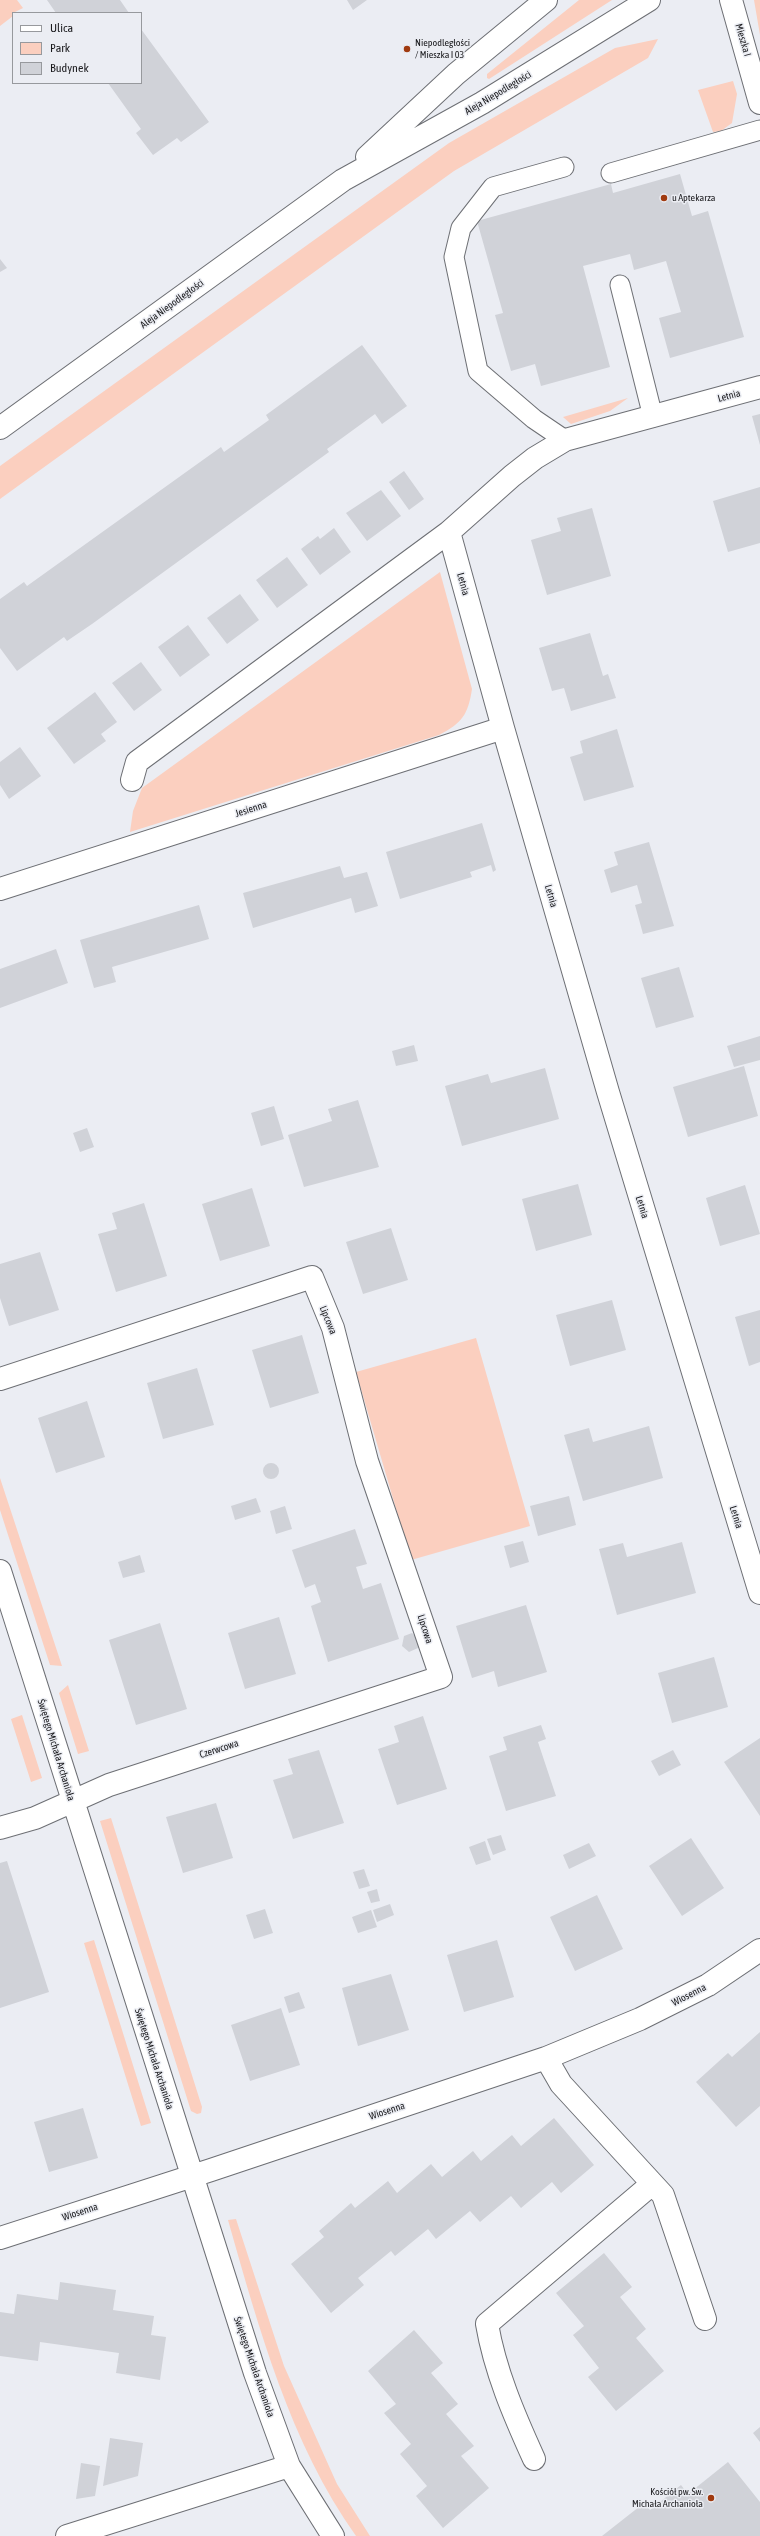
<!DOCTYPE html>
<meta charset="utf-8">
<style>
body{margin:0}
#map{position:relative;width:760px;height:2536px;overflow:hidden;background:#ebedf3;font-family:"Asap Condensed",sans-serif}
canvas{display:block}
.legend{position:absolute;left:12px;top:12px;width:130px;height:72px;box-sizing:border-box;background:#ebedf3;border:1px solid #97999d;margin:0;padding:5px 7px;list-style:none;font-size:12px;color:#1a1a1d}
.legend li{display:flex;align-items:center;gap:8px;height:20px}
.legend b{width:20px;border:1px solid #97999d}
</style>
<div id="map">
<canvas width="760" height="2536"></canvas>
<ul class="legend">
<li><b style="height:5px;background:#fff"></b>Ulica</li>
<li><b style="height:11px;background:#fbcfbf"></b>Park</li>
<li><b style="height:11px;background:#d0d2d8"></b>Budynek</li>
</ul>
</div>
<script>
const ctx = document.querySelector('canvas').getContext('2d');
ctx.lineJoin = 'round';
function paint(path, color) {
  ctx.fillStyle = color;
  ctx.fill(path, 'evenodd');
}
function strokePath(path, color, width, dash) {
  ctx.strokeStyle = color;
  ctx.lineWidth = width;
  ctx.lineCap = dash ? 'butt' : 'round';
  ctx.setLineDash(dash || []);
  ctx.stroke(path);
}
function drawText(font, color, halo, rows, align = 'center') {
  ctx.font = font + ' "Asap Condensed",sans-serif';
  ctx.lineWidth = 3;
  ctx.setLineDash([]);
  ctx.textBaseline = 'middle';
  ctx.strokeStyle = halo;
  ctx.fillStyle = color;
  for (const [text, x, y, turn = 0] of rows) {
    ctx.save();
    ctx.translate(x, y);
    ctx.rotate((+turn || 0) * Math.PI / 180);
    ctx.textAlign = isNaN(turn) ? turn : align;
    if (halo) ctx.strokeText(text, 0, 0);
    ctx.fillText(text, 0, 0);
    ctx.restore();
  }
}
const green = new Path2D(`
 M0,0H17L23,8L13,13V16L0,26Z
 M579,0H612L489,79L487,78V74Z
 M754,0H760V35Z
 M658,39L648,58L454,171L0,499V466L449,143L615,48Z
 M733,81L737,94L732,123L721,131L713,132L698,90Z
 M628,398L610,411L571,424L563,417Z
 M440,572L472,689C468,715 462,723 439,735L130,832L133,811L142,788Z
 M476,1338L530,1526L411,1560L356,1372Z
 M0,1478L62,1666L50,1665L0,1510Z
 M68,1685L89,1751L78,1754L59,1693Z
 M22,1715L42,1778L31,1782L11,1719Z
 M111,1818L202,2107L201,2113L197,2114L191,2111L100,1821Z
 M94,1940L151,2123L141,2126L84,1943Z
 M236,2219L284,2366L337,2484L370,2536H356C290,2443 259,2329 228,2220Z`);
const building = new Path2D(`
 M47,0H120L129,13H56Z
 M347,0H367L353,10Z
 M141,29L209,122L181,142L177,138L153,155L136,133L141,129L108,83H141Z
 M680,174L692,216L708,211L744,337L670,358L659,318L681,312L666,261L634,270L630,254L583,266L610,367L541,386L535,364L511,371L495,315L503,313L477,221L611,184L613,193Z
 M0,259L7,268L0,272Z
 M362,345L407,406L382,424L375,414L327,449L329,452L92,624L67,641L64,637L17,671L0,648V599L24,582L27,586L221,447L224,452L269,420L266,415Z
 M760,414V445L752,416Z
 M404,471L424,499L409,510L389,482Z
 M760,487V543L728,552L713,501Z
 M381,490L401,516L367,541L346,513Z
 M592,508L611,576L547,595L531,540L561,531L557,518Z
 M334,528L351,552L320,575L301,549L318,536L320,539Z
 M287,557L308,585L277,608L256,580Z
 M240,594L259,620L227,644L207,618Z
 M188,625L210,655L180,677L158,647Z
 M590,633L603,676L608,674L616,698L571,711L564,688L552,691L539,648Z
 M141,662L162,690L134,711L112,683Z
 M95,692L117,722L101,734L106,741L74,764L47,728Z
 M617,729L634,787L584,801L570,757L583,753L580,741Z
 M20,747L41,776L9,799L0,785V762Z
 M482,823L496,870L493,872L491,865L470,872L472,877L400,899L386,852Z
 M649,842L674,926L643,934L635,905L642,903L637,885L611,893L604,870L618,865L614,852Z
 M340,866L344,878L367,872L378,906L355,913L351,898L253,928L243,893Z
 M199,905L209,939L112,967L116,982L94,988L80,940Z
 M56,949L68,983L0,1008V969Z
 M679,967L694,1017L656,1028L641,978Z
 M760,1036V1060L734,1067L727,1046Z
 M414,1045L418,1061L396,1066L392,1051Z
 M744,1066L758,1116L688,1137L673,1087Z
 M545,1068L559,1119L462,1146L445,1086L488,1074L491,1083Z
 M358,1100L379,1167L304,1187L288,1135L332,1121L328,1109Z
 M274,1106L284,1139L261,1146L251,1113Z
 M87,1128L94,1147L80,1152L73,1133Z
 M578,1184L592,1235L536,1251L522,1199Z
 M745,1185L760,1234L720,1246L706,1198Z
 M252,1188L270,1246L220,1261L202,1204Z
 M144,1203L167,1276L116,1292L98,1234L117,1229L112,1213Z
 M391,1228L408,1280L363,1294L346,1242Z
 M40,1252L59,1310L9,1326L0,1298V1264Z
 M612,1300L626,1350L570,1366L556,1315Z
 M760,1310V1362L749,1366L735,1317Z
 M302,1335L319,1393L270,1408L252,1350Z
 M197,1368L214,1425L163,1439L147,1383Z
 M87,1401L105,1457L56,1473L38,1418Z
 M649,1426L663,1478L583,1501L564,1435L589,1428L593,1442Z
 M263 1471a8 8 0 1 1 16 0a8 8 0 1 1-16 0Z
 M569,1496L576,1525L538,1536L530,1506Z
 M256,1498L261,1512L235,1520L231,1506Z
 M285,1506L292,1529L276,1534L270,1511Z
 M355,1529L367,1564L356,1567L363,1589L381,1583L399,1639L328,1662L311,1606L321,1602L315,1584L305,1588L292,1550Z
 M523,1541L529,1562L510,1568L504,1546Z
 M682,1542L696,1593L617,1615L599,1549L623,1543L627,1557Z
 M140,1555L145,1572L123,1578L118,1562Z
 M526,1605L547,1672L498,1687L494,1671L472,1678L456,1626Z
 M279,1617L296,1674L245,1689L228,1633Z
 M160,1623L187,1709L136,1725L109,1640Z
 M412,1633L419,1640L418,1648L409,1652L402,1646L404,1636Z
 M714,1657L728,1707L672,1723L658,1673Z
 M423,1716L447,1789L397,1805L378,1749L399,1742L394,1726Z
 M541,1725L546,1739L538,1742L556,1796L506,1811L489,1756L507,1750L503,1737Z
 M760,1738V1816L724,1762Z
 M319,1750L344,1823L293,1839L273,1780L293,1774L288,1759Z
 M673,1750L681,1765L659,1776L651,1761Z
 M216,1803L233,1858L183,1873L166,1817Z
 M501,1835L506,1850L493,1855L487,1839Z
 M691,1838L724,1888L682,1916L649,1866Z
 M485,1841L491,1860L476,1865L469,1847Z
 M589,1843L596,1856L569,1869L563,1855Z
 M7,1861L49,1992L0,2008V1863Z
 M364,1869L370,1886L359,1889L353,1872Z
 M377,1889L380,1901L371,1903L367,1892Z
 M597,1895L623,1949L575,1971L550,1917Z
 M390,1904L394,1915L377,1922L373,1910Z
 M265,1909L273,1933L254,1939L246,1915Z
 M371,1910L377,1927L358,1933L352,1917Z
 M497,1940L514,1997L464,2012L447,1955Z
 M391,1974L409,2030L358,2046L342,1988Z
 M299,1992L305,2008L289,2013L284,1997Z
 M281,2008L300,2065L250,2081L231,2025Z
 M760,2032V2106L736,2127L696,2082L728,2053L732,2057Z
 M83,2108L98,2158L49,2172L34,2122Z
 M554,2118L594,2165L561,2193L552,2182L521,2208L511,2196L480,2222L470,2211L436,2239L428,2229L395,2256L391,2251L358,2278L364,2285L331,2313L291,2264L324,2237L319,2231L351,2203L355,2208L388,2181L397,2193L431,2164L442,2177L473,2151L481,2161L512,2135L521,2146Z
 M604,2253L632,2287L620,2297L646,2329L636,2338L664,2371L616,2411L588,2377L599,2368L573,2335L584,2326L556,2293Z
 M60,2282L116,2290L113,2310L154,2316L151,2335L166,2337L160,2380L116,2373L119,2353L40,2342L38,2361L0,2356V2312L14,2314L17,2294L58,2300Z
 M414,2330L443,2363L431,2373L458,2404L446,2414L474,2446L461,2456L489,2488L443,2528L416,2496L427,2486L400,2454L411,2444L384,2413L396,2404L368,2371Z
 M760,2427V2442L753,2433Z
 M110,2438L143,2443L138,2476L103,2486Z
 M728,2462L760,2502V2536H602L644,2503L650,2510L681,2485L688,2494Z
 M81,2463L100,2466L95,2496L76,2499Z`);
const lane = new Path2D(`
 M564,167L493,187L461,228L454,257L478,371L534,419L565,440
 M611,173L760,130
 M620,285L653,417`);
const street = new Path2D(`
 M731,0L760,103
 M760,387L565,440L535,458L512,476L449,532L503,728L608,1092L760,1593
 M132,780L137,762L449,532
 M0,889L503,728
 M0,1379L312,1277L333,1328L367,1461L441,1677L109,1785L35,1818L0,1828
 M0,1571L255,2373L289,2466L333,2536
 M546,2058L561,2084L663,2195L705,2319
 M0,2238L211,2170L546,2058L640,2019L708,1985L760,1950
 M534,2459C514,2415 495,2371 487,2324L652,2184
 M67,2536L289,2466`);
const secondary = new Path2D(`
 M367,157L456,74L546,0
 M0,428L343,180L482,103L649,0`);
const markers = [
 [407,49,4,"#a03a0f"],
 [664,198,4,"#a03a0f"],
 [711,2498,4,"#a03a0f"]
];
const streetNames = [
 ["Mieszka I",743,40,74],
 ["Aleja Niepodległości",498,93,-31],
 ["Aleja Niepodległości",172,304,-36],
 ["Letnia",729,396,-15],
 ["Letnia",463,584,75],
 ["Jesienna",251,809,-18],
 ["Letnia",551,896,74],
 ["Letnia",642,1207,73],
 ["Lipcowa",328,1320,68],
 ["Letnia",736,1517,73],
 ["Lipcowa",425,1629,72],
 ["Czerwcowa",219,1749,-18],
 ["Świętego Michała Archanioła",56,1750,73],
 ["Wiosenna",689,1995,-27],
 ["Świętego Michała Archanioła",154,2059,72],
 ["Wiosenna",387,2111,-18],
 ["Wiosenna",80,2212,-18],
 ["Świętego Michała Archanioła",254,2367,71]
];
const poiNames = [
 ["Niepodległości",415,43],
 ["/ Mieszka I 03",415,55],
 ["u Aptekarza",672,198],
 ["Kościół pw. Św.",703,2492,"right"],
 ["Michała Archanioła",703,2504,"right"]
];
paint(green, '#fbcfbf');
paint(building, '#d0d2d8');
strokePath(lane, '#6d6f74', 21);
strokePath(street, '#6d6f74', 24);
strokePath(secondary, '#6d6f74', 24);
strokePath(lane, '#fff', 19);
strokePath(street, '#fff', 22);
strokePath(secondary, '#fff', 22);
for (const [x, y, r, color] of markers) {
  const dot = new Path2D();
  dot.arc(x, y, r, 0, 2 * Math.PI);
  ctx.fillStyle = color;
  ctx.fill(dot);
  strokePath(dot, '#ebedf3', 1.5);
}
drawText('10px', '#1a1a1d', '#ebedf3', streetNames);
drawText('10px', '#1a1a1d', '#ebedf3', poiNames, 'left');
</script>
